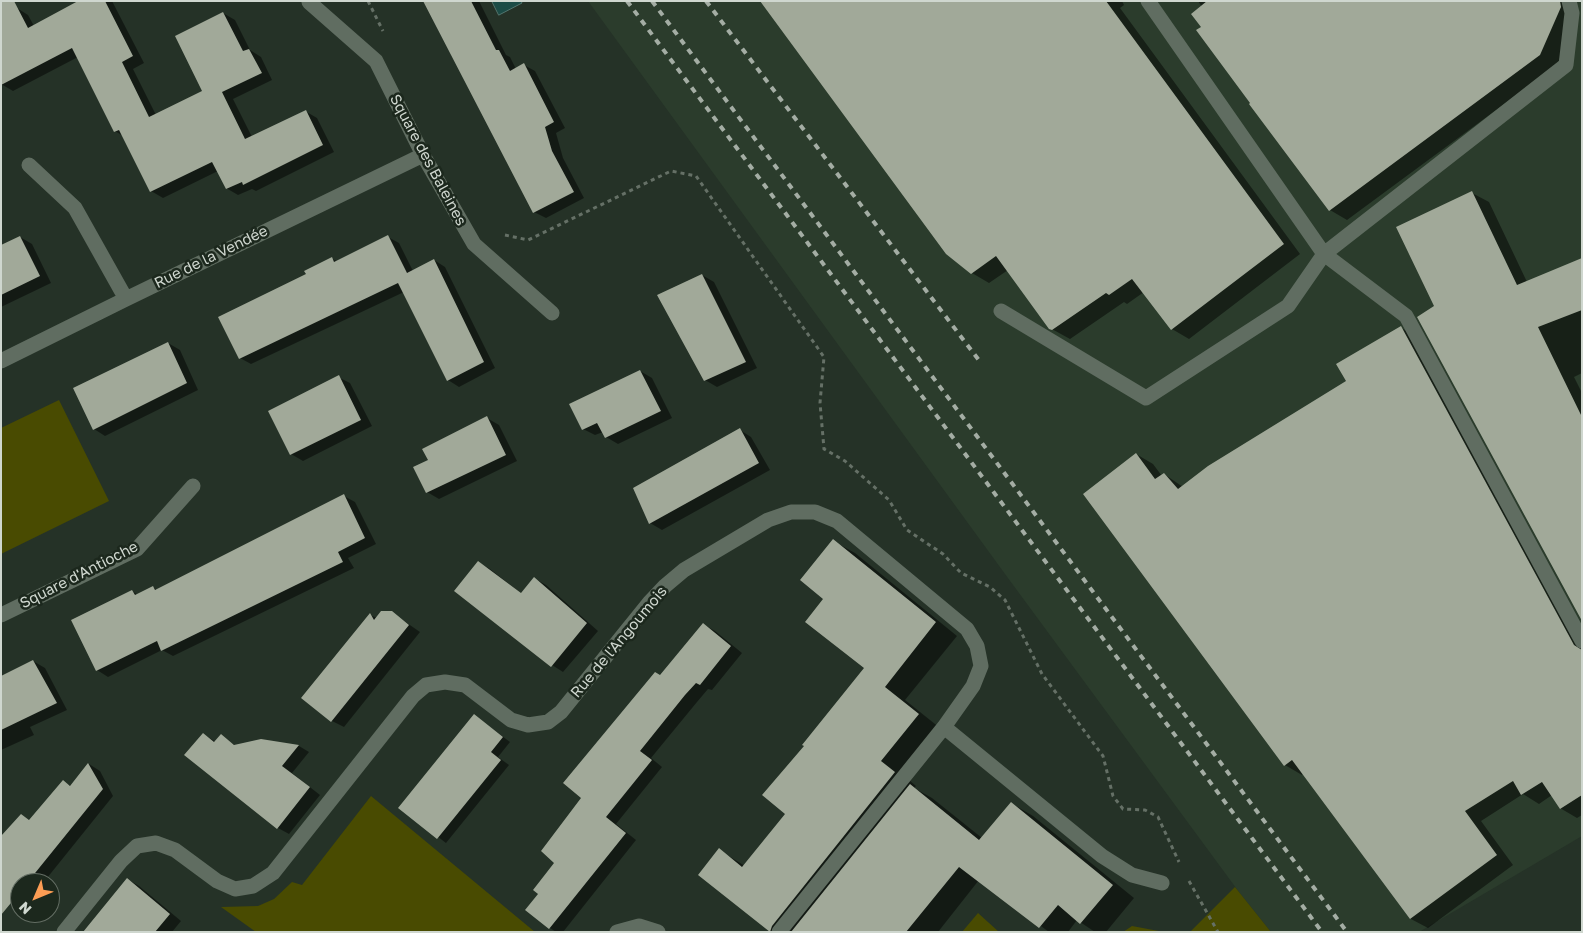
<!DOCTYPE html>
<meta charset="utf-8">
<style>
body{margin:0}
#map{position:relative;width:1583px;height:933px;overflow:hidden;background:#253227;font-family:"Golos Text",sans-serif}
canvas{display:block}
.frame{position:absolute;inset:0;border:2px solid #cfd7cf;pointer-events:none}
.north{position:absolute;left:10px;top:873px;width:50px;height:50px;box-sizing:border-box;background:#1c281d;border:1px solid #646e64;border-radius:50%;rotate:225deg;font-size:14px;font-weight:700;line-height:20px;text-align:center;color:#cfd7cf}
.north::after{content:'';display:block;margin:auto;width:18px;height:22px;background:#fc9d54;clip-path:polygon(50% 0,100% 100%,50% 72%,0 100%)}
</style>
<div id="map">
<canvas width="1583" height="933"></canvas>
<div class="frame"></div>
<div class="north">N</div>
</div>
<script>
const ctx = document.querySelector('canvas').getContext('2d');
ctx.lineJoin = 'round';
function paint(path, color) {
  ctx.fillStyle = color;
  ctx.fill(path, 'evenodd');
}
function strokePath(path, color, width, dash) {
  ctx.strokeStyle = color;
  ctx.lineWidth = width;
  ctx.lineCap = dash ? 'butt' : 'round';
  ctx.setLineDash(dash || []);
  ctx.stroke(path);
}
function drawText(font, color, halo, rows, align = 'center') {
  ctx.font = font + ' "Golos Text",sans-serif';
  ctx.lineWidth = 5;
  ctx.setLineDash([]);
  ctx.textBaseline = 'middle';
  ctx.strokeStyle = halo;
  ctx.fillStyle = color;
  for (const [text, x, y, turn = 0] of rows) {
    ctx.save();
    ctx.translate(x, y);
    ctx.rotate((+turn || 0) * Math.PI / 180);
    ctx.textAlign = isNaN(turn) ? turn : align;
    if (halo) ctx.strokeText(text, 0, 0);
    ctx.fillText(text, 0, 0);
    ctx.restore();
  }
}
const built = new Path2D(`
 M588,1H1582V836L1419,932H1271L1239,892L1005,574Z`);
const green = new Path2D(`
 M59,400L109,501L1,554V428Z
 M371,796L535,932H256L221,907L258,906L274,899L292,882L302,885Z
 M1235,887L1271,932H1190Z
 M978,913L999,932H962Z
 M1132,926L1164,932H1123Z`);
const water = new Path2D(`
 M492,1H521L522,3L499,15Z`);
const shadow = new Path2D(`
 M81,1H112L144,63L133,69L156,115L204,92L223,13L235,20L250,50L261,57L272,80L233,99L252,137L305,111L317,118L334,152L256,191L252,189L238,195L226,188L218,171L163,198L151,191L123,136L115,131L78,57L13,91L1,84L17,8L28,15L34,26Z
 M423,1H479L506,55L510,57L516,69L524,65L535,71L565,128L556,133L563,158L584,198L546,218L534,212Z
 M762,1H1122L1124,5L1120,8L1300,254L1189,339L1172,329L1144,292L1127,304L1124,302L1070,339L1050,328L1008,270L989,283L972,273Z
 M1198,1H1569L1574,24L1557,65L1347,220L1330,210L1252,104L1203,27L1202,7Z
 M1472,193L1489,202L1527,282L1582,259V373L1574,377L1582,393V618L1436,307Z
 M20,237L32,244L51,283L1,307V247Z
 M388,237L399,243L413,271L434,260L445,267L495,368L459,387L448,380L404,292L251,364L240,358L307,275L332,259L337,261Z
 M702,275L714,282L757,368L717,387L705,380Z
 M1401,328L1418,337L1582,640V815L1577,818L1560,808L1552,795L1539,804L1523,794L1481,821L1513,865L1428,928L1411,919L1303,773L1302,775L1285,765L1136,454L1153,464L1162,476L1164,474L1183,487L1348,381Z
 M168,343L180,350L198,390L105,436L94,429Z
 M640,371L652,378L672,418L618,444L606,437L603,432L595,435L583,429Z
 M338,377L350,383L372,426L303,461L291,454Z
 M487,418L499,425L517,461L439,499L427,492L430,460Z
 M740,430L751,437L770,470L662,530L650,523Z
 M344,496L355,502L376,544L348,558L354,568L173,656L162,650L108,677L97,670L132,591L138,595L153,587L157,590Z
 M833,541L855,553L957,636L905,700L940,728L902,774L916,786L914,788L932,798L982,838L1011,803L1033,816L1134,898L1106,932H1095L1077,920L1068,932H1049L979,880L938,932L770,931L719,850L745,866L787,813L806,746L865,668L824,599Z
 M478,562L490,569L522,594L534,578L546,585L598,631L563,672L552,665Z
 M391,612L420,632L344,727L332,721L303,698L370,615L377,618Z
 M703,624L715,631L742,653L712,690L708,689L697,702L651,758L662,767L616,824L636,840L563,932H556L550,928L540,894L556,862L583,797L660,676Z
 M33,661L45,668L67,710L30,727L34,735L1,750V677Z
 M474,715L510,742L498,757L509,765L446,843L400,808Z
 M203,734L216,742L221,736L236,746L261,740L299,746L309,752L292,773L320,795L289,834L278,828Z
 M89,764L100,771L113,796L43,883H20V901L15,898L21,815L31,821L63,782L71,786Z
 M127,879L139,886L181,921L172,932H107Z`);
const building = new Path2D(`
 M1,1H14L28,28L78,1H105L133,56L122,62L149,117L202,91L175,36L223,12L243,51L249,49L262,73L222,92L245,139L306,110L323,145L243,185L242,182L226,189L212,162L150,192L119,130L114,132L72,48L1,85Z
 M423,1H471L496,50H499L510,71L524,63L554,122L545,127L552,151L574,192L533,213Z
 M760,1H1106L1284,244L1171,330L1132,279L1109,295L1106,293L1052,330L1049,329L996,256L971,274L946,254Z
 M1207,1H1560L1561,7L1540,55L1329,211L1249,104L1250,103L1196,30L1201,27L1191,14Z
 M1472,191L1517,285L1582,258V310L1538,327L1582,417V621L1417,317L1434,306L1396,227Z
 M388,235L407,273L434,259L484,362L447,381L398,283L239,359L218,317L306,274L304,271L332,257L334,262Z
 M20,236L40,276L1,295V245Z
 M702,274L746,362L704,381L657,295Z
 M1401,326L1574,645L1582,650V795L1560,809L1542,782L1521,795L1513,781L1465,811L1497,855L1410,919L1292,760L1284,766L1083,494L1136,453L1155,479L1164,473L1178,489L1208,466L1346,381L1336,364Z
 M168,342L187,383L93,430L73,388Z
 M640,370L661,411L605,438L597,423L582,430L569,404Z
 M339,375L361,420L290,455L268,411Z
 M487,416L506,455L426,493L413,467L428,460L422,449Z
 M740,428L759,463L649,524L633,488Z
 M344,494L365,538L338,552L343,562L161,651L157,641L96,671L71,620L132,590L135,595L153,586L155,590Z
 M833,539L936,622L885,687L919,714L881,761L895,772L772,926L770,932L698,875L719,848L742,867L785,814L762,795L804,746L802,745L864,668L805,622L823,599L800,580Z
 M478,561L521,593L534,577L587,623L551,667L454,591Z
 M381,611H392L409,625L331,722L301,698L370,613L374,620Z
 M703,623L731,646L700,685L696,683L685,695L640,751L652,760L606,817L626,833L549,929L525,910L538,894L533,890L554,863L541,851L581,798L563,783L655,672L660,675Z
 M33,660L57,703L1,730V676Z
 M474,714L503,737L491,752L501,760L437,839L398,808Z
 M203,733L214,742L221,734L234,745L261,739L299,745L282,766L310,787L277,829L184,755Z
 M88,763L103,789L27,883H20V892L1,915V836L21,814L29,820L63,780L70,786Z
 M910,784L979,840L1011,802L1113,885L1080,924L1058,905L1039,928L959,867L906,932H791Z
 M127,878L170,914L155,932H83Z`);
const path = new Path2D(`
 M368,1L383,31
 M505,235L528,240L671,171L696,176L824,357L820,403L824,449L845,461L889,500L907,530L943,554L961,573L990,587L1005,600L1042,674L1103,756L1113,796L1123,809L1145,810L1158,817L1179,862
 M1189,881L1218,932`);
const lane = new Path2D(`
 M1148,1L1324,254L1406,316L1582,641
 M1001,311L1146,398L1288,306L1324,254L1566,65L1572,13L1569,1`);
const street = new Path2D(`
 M309,2L376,61L423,155L474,244L552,313
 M29,165L75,208L126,299
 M1,361L126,299L423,155
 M1,615L137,549L193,486
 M944,727L1102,856L1132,875L1162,883
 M64,932L121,861L137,846L156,843L175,850L217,881L235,889L253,886L273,873L413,696L426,685L445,682L465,685L511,720L528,725L548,722L561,712L649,603L665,586L684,570L768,520L791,512H815L837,521L967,629L977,646L981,666L973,686L944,727L779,932
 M617,932L639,926L658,932`);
const rail = new Path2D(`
 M627,1L1322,932
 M652,1L1347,932
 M706,1L981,363`);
const streetNames = [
 ["Square des Baleines",428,160,62],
 ["Rue de la Vendée",211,257,-26],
 ["Square d'Antioche",79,575,-27],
 ["Rue de l'Angoumois",619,642,-50]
];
paint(built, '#2b3c2c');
paint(green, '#494b01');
paint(water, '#1c4c46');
strokePath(water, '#52766f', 1);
paint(shadow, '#0007');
paint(building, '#a1a999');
strokePath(path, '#657066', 3, [4, 4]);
strokePath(lane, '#606d61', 15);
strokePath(street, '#606d61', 15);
strokePath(rail, '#a4ada4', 4, [6, 6]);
drawText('15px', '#cfd7cf', '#1c281d', streetNames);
</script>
